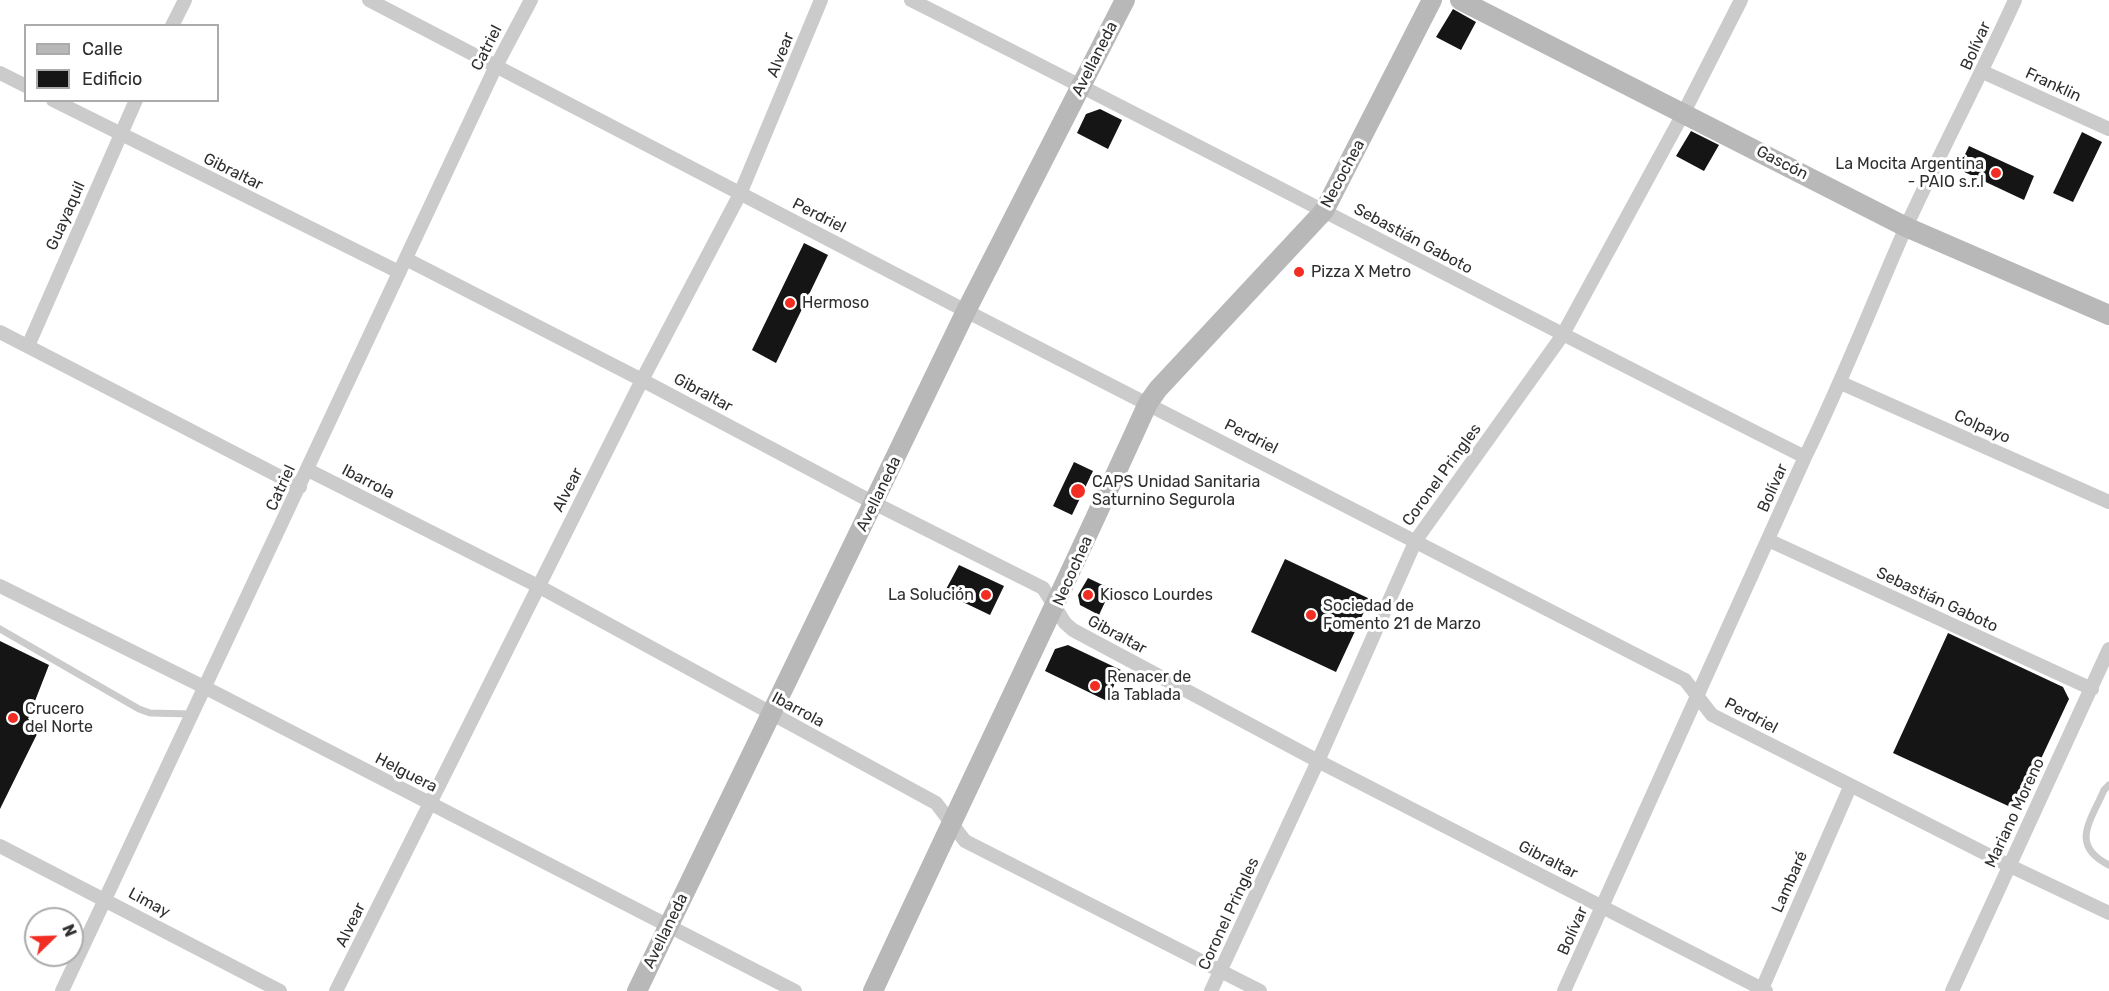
<!DOCTYPE html>
<meta charset="utf-8">
<style>
body{margin:0}
#map{position:relative;width:2109px;height:991px;overflow:hidden;background:#fff;font-family:Rubik,sans-serif}
canvas{display:block}
.legend{position:absolute;left:24px;top:24px;width:195px;height:78px;box-sizing:border-box;background:#fff;border:2px solid #ababab;margin:0;padding:8px 10px;list-style:none;font-size:18px;color:#2e2e2e}
.legend li{display:flex;align-items:center;gap:12px;height:30px}
.legend b{width:30px;border:2px solid #ababab}
.north{position:absolute;left:24px;top:907px;width:60px;height:60px;box-sizing:border-box;background:#fff;border:2px solid #ababab;border-radius:50%;rotate:67deg;font-size:16px;font-weight:700;line-height:24px;text-align:center;color:#2e2e2e}
.north::after{content:'';display:block;margin:auto;width:21px;height:27px;background:#f22e24;clip-path:polygon(50% 0,100% 100%,50% 72%,0 100%)}
</style>
<div id="map">
<canvas width="2109" height="991"></canvas>
<ul class="legend">
<li><b style="height:8px;background:#b8b8b8"></b>Calle</li>
<li><b style="height:16px;background:#151515"></b>Edificio</li>
</ul>
<div class="north">N</div>
</div>
<script>
const ctx = document.querySelector('canvas').getContext('2d');
ctx.lineJoin = 'round';
function paint(path, color) {
  ctx.fillStyle = color;
  ctx.fill(path, 'evenodd');
}
function strokePath(path, color, width, dash) {
  ctx.strokeStyle = color;
  ctx.lineWidth = width;
  ctx.lineCap = dash ? 'butt' : 'round';
  ctx.setLineDash(dash || []);
  ctx.stroke(path);
}
function drawText(font, color, halo, rows, align = 'center') {
  ctx.font = font + ' Rubik,sans-serif';
  ctx.lineWidth = 6;
  ctx.setLineDash([]);
  ctx.textBaseline = 'middle';
  ctx.strokeStyle = halo;
  ctx.fillStyle = color;
  for (const [text, x, y, turn = 0] of rows) {
    ctx.save();
    ctx.translate(x, y);
    ctx.rotate((+turn || 0) * Math.PI / 180);
    ctx.textAlign = isNaN(turn) ? turn : align;
    if (halo) ctx.strokeText(text, 0, 0);
    ctx.fillText(text, 0, 0);
    ctx.restore();
  }
}
const building = new Path2D(`
 M1453,9L1476,22L1461,50L1436,37Z
 M1100,109L1122,120L1108,149L1077,133L1086,114Z
 M1691,131L1719,145L1704,171L1676,156Z
 M2082,132L2102,142L2073,202L2053,193Z
 M1969,146L2034,176L2024,200L1958,169Z
 M804,243L828,255L776,363L752,350Z
 M1074,462L1093,471L1072,515L1053,506Z
 M1285,559L1370,599L1336,672L1251,632Z
 M959,565L1004,586L990,615L944,593Z
 M1088,578L1111,589L1099,615L1080,605L1078,595Z
 M1948,633L2063,687L2069,699L2017,810L1893,753Z
 M0,641L49,665L28,719L41,726L0,809Z
 M1068,645L1121,670L1107,701L1045,671L1055,649Z`);
const lane = new Path2D(`
 M0,629L139,709L150,713L191,714
 M2109,785L2104,790C2091,821 2069,845 2109,865`);
const street = new Path2D(`
 M369,0L966,311L1685,680L1712,715L2008,865L2109,913
 M911,0C1210,150 1505,307 1805,457
 M172,26L185,0
 M1983,72L2109,129
 M0,73L26,86
 M53,100L399,272
 M406,259L642,380L874,503L1043,588L1065,623L1073,630L1318,761L1766,991
 M0,332L300,487
 M28,346L136,100
 M1841,383L2109,502
 M308,470L538,586L936,803L965,841L1260,991
 M1768,540L2092,689
 M0,586L206,688L795,991
 M0,846L280,991
 M62,991L496,66L531,0
 M336,991L642,380L740,194L821,0
 M1211,991L1318,761L1416,540L1562,336L1684,112L1741,0
 M1564,991L1805,457C1842,382 1872,304 1906,227C1941,151 1980,77 2015,0
 M1761,991L1850,787
 M1952,991L2109,649`);
const secondary = new Path2D(`
 M1460,0L1906,227L2109,315
 M637,991L966,311L1125,0
 M873,991C964,794 1059,600 1148,403L1158,389L1324,211L1432,0`);
const markers = [
 [1996,173,6,"#f22e24"],
 [1299,272,6,"#f22e24"],
 [790,303,6,"#f22e24"],
 [1078,491,8,"#f22e24"],
 [986,595,6,"#f22e24"],
 [1088,595,6,"#f22e24"],
 [1311,615,6,"#f22e24"],
 [1095,686,6,"#f22e24"],
 [13,718,6,"#f22e24"]
];
const streetNames = [
 ["Bolívar",1976,46,-66],
 ["Catriel",487,48,-63],
 ["Alvear",781,55,-68],
 ["Avellaneda",1095,59,-63],
 ["Franklin",2053,85,25],
 ["Gascón",1782,163,27],
 ["Gibraltar",233,172,26],
 ["Necochea",1343,174,-62],
 ["Guayaquil",66,216,-66],
 ["Perdriel",819,216,27],
 ["Sebastián Gaboto",1413,239,28],
 ["Gibraltar",703,393,28],
 ["Colpayo",1982,427,24],
 ["Perdriel",1251,437,27],
 ["Coronel Pringles",1442,475,-54],
 ["Ibarrola",368,482,27],
 ["Catriel",281,488,-65],
 ["Bolívar",1773,488,-66],
 ["Alvear",568,490,-63],
 ["Avellaneda",879,494,-64],
 ["Necochea",1073,571,-66],
 ["Sebastián Gaboto",1937,600,25],
 ["Gibraltar",1117,635,28],
 ["Ibarrola",798,710,28],
 ["Perdriel",1751,716,28],
 ["Helguera",406,773,27],
 ["Mariano Moreno",2015,813,-65],
 ["Gibraltar",1548,860,27],
 ["Lambaré",1790,882,-66],
 ["Limay",149,903,28],
 ["Coronel Pringles",1229,914,-65],
 ["Alvear",351,925,-64],
 ["Avellaneda",666,931,-64],
 ["Bolívar",1573,931,-66]
];
const poiNames = [
 ["La Mocita Argentina",1984,164,"right"],
 ["- PAIO s.r.l",1984,182,"right"],
 ["Pizza X Metro",1311,272],
 ["Hermoso",802,303],
 ["CAPS Unidad Sanitaria",1092,482],
 ["Saturnino Segurola",1092,500],
 ["La Solución",974,595,"right"],
 ["Kiosco Lourdes",1100,595],
 ["Sociedad de",1323,606],
 ["Fomento 21 de Marzo",1323,624],
 ["Renacer de",1107,677],
 ["la Tablada",1107,695],
 ["Crucero",25,709],
 ["del Norte",25,727]
];
paint(building, '#151515');
strokePath(lane, '#cbcbcb', 7);
strokePath(street, '#cbcbcb', 14);
strokePath(secondary, '#b8b8b8', 20);
for (const [x, y, r, color] of markers) {
  const dot = new Path2D();
  dot.arc(x, y, r, 0, 2 * Math.PI);
  ctx.fillStyle = color;
  ctx.fill(dot);
  strokePath(dot, '#fff', 2);
}
drawText('16px', '#2e2e2e', '#fff', streetNames);
drawText('16px', '#2e2e2e', '#fff', poiNames, 'left');
</script>
